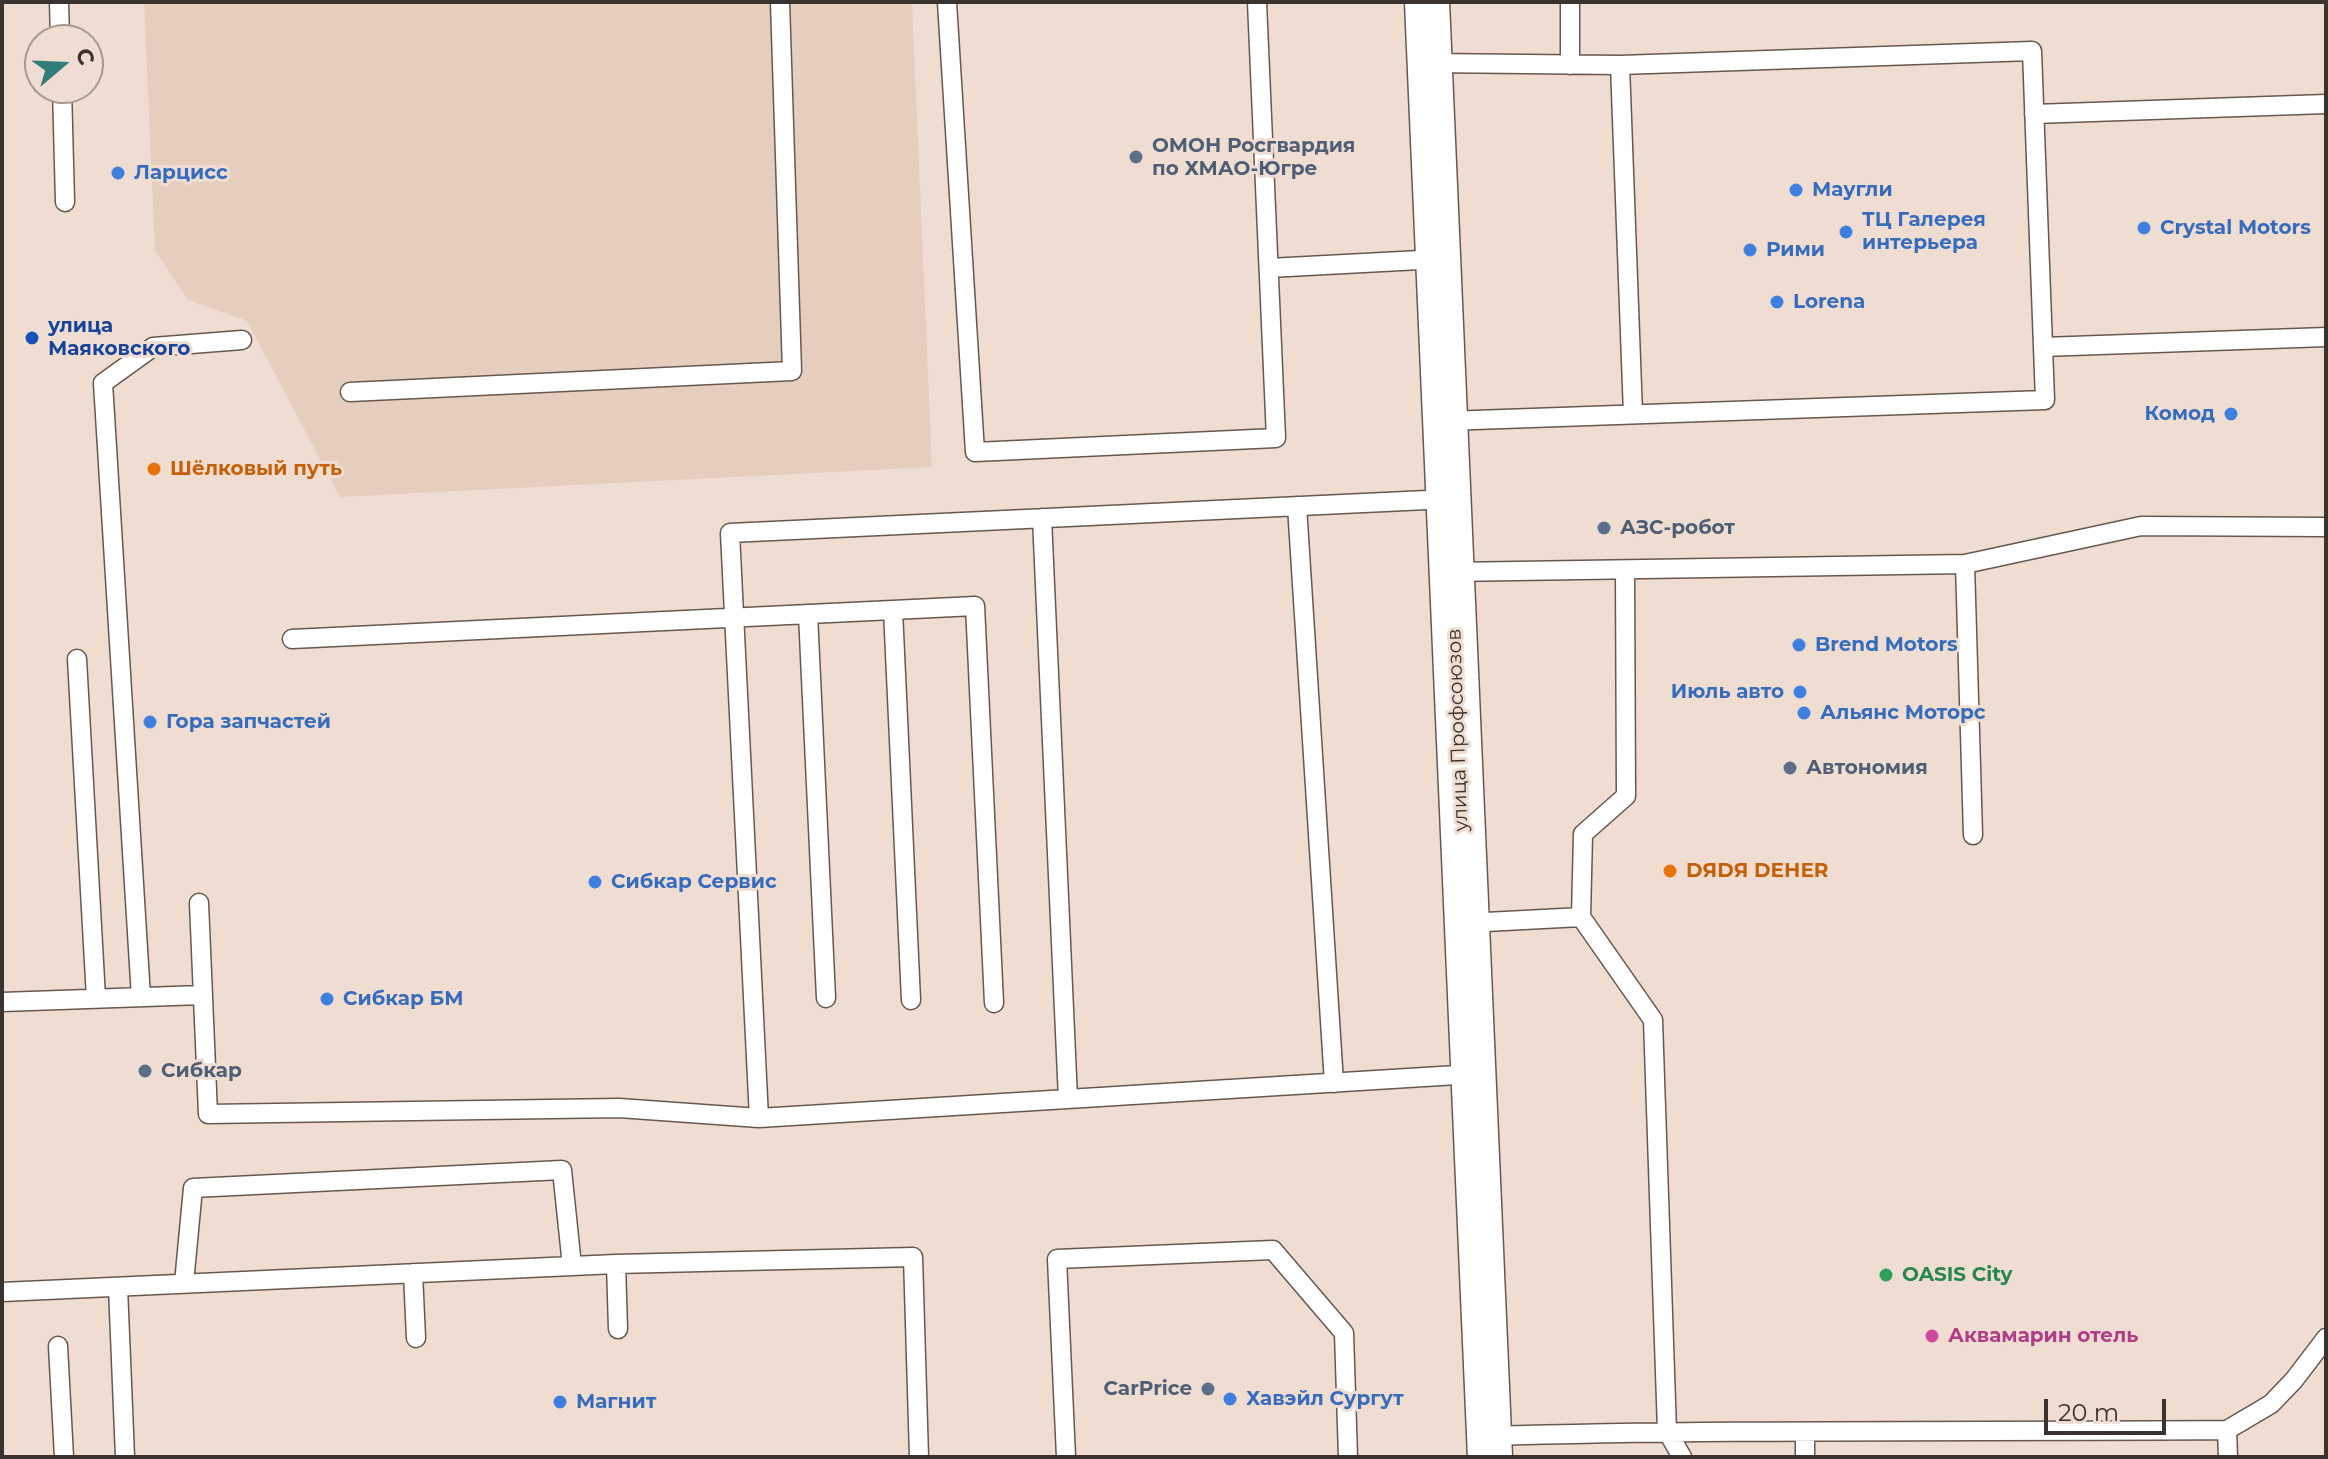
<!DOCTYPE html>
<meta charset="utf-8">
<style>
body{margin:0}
#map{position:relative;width:2328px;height:1459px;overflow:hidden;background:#efddd2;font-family:Montserrat,sans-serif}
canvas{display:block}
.frame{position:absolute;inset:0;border:4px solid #39322e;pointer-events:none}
.north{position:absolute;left:24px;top:24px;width:80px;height:80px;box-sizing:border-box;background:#efddd2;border:2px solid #a69990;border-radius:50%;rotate:71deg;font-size:22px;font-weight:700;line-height:32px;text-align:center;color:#39322e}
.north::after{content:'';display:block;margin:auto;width:28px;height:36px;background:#327c7c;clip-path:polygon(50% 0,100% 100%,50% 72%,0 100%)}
.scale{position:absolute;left:2044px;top:1399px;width:122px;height:36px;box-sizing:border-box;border:4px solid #39322e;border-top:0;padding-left:10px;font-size:24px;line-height:28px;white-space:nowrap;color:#39322e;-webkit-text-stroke:6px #efddd2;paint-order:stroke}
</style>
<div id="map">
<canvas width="2328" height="1459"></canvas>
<div class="frame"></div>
<div class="north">С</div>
<div class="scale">20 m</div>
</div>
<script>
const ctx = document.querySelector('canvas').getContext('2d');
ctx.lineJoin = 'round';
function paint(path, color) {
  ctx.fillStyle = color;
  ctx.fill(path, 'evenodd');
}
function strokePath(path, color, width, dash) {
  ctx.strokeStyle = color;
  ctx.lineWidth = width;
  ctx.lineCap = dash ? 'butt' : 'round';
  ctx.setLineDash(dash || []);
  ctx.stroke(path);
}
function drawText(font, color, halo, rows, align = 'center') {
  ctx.font = font + ' Montserrat,sans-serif';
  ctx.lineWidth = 6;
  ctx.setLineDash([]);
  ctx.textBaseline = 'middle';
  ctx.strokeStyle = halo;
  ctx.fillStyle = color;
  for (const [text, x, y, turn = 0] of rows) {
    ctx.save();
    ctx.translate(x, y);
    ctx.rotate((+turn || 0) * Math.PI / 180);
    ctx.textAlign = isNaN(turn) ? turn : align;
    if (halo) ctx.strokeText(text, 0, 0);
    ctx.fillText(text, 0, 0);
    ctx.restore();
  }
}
const built = new Path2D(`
 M144,2H912L932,467L340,497L247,321L188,300L155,250Z`);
const service = new Path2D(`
 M59,2L60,40
 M947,2L975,452L1276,438L1257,2
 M1430,63L1620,65L2032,51L2045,400L1446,421
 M1570,65V2
 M1620,65L1633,414
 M62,88L65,202
 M2034,114L2326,104
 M1269,268L1439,259
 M2043,347L2326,337
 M350,392L792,371L780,2
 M1297,506L1334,1083
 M1042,518L1068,1099
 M1965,564L1973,835
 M1452,572L1965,564L2141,526L2326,527
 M893,610L911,1000
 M808,614L826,998
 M292,639L975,606L994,1003
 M77,659L96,998
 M199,903L208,1114L619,1108L759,1118L1473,1074
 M1581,917L1653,1020L1667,1431L1682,1457
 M1467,923L1581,917L1583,834L1626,796L1625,570
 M141,997L103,383L153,347L242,340
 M2,1002L202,995
 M759,1118L730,533L1448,499
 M616,1264L618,1329
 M413,1273L416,1338
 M184,1283L193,1188L562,1170L572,1266
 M118,1287L125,1457
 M2,1292L616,1264L913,1257L919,1457
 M58,1346L64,1457
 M2227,1430L2228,1457
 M1489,1436C1735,1429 1981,1432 2227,1430L2271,1404L2294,1380L2326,1338
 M1066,1457L1057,1259L1273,1250L1344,1333L1348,1457
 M1805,1457V1433`);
const secondary = new Path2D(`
 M1427,2L1490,1457`);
const markers = [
 [1136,157,8,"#5c6f8a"],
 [118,173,8,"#3f7fe0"],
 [1796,190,8,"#3f7fe0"],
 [2144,228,8,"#3f7fe0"],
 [1846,232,8,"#3f7fe0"],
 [1750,250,8,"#3f7fe0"],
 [1777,302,8,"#3f7fe0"],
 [32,338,8,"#1a4fb4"],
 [2231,414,8,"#3f7fe0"],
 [154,469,8,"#e8710a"],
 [1604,528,8,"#5c6f8a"],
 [1799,645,8,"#3f7fe0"],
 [1800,692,8,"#3f7fe0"],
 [1804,713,8,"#3f7fe0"],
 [150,722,8,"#3f7fe0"],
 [1790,768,8,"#5c6f8a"],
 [1670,871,8,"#e8710a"],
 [595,882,8,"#3f7fe0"],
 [327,999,8,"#3f7fe0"],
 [145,1071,8,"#5c6f8a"],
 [1886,1275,8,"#2e9e5b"],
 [1932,1336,8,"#d1479c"],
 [1208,1389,8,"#5c6f8a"],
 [1230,1399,8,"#3f7fe0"],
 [560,1402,8,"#3f7fe0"]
];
const serviceNames = [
 ["ОМОН Росгвардия",1152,146],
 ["по ХМАО-Югре",1152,169],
 ["АЗС-робот",1620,528],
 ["Автономия",1806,768],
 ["Сибкар",161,1071],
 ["CarPrice",1192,1389,"right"]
];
const shopNames = [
 ["Ларцисс",134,173],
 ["Маугли",1812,190],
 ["ТЦ Галерея",1862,220],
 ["интерьера",1862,243],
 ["Crystal Motors",2160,228],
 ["Рими",1766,250],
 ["Lorena",1793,302],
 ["Комод",2215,414,"right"],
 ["Brend Motors",1815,645],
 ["Июль авто",1784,692,"right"],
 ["Альянс Моторс",1820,713],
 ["Гора запчастей",166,722],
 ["Сибкар Сервис",611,882],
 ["Сибкар БМ",343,999],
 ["Хавэйл Сургут",1246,1399],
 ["Магнит",576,1402]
];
const transitNames = [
 ["улица",48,326],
 ["Маяковского",48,349]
];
const foodNames = [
 ["Шёлковый путь",170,469],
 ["DЯDЯ DЕНЕR",1686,871]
];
const streetNames = [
 ["улица Профсоюзов",1458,730,-92]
];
const leisureNames = [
 ["OASIS City",1902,1275]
];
const hotelNames = [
 ["Аквамарин отель",1948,1336]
];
paint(built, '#e6cebf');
strokePath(service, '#67584e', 21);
strokePath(secondary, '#67584e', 47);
strokePath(service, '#fff', 18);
strokePath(secondary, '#fff', 44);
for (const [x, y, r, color] of markers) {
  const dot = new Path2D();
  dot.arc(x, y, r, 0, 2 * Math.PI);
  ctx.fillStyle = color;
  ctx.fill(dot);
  strokePath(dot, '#efddd2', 3);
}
drawText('bold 20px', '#4e5e75', '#efddd2', serviceNames, 'left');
drawText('bold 20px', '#366cbe', '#efddd2', shopNames, 'left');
drawText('bold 20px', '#164399', '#efddd2', transitNames, 'left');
drawText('bold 20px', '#c56008', '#efddd2', foodNames, 'left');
drawText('20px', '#39322e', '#efddd2', streetNames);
drawText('bold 20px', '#27864d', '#efddd2', leisureNames, 'left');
drawText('bold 20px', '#b23c85', '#efddd2', hotelNames, 'left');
</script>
